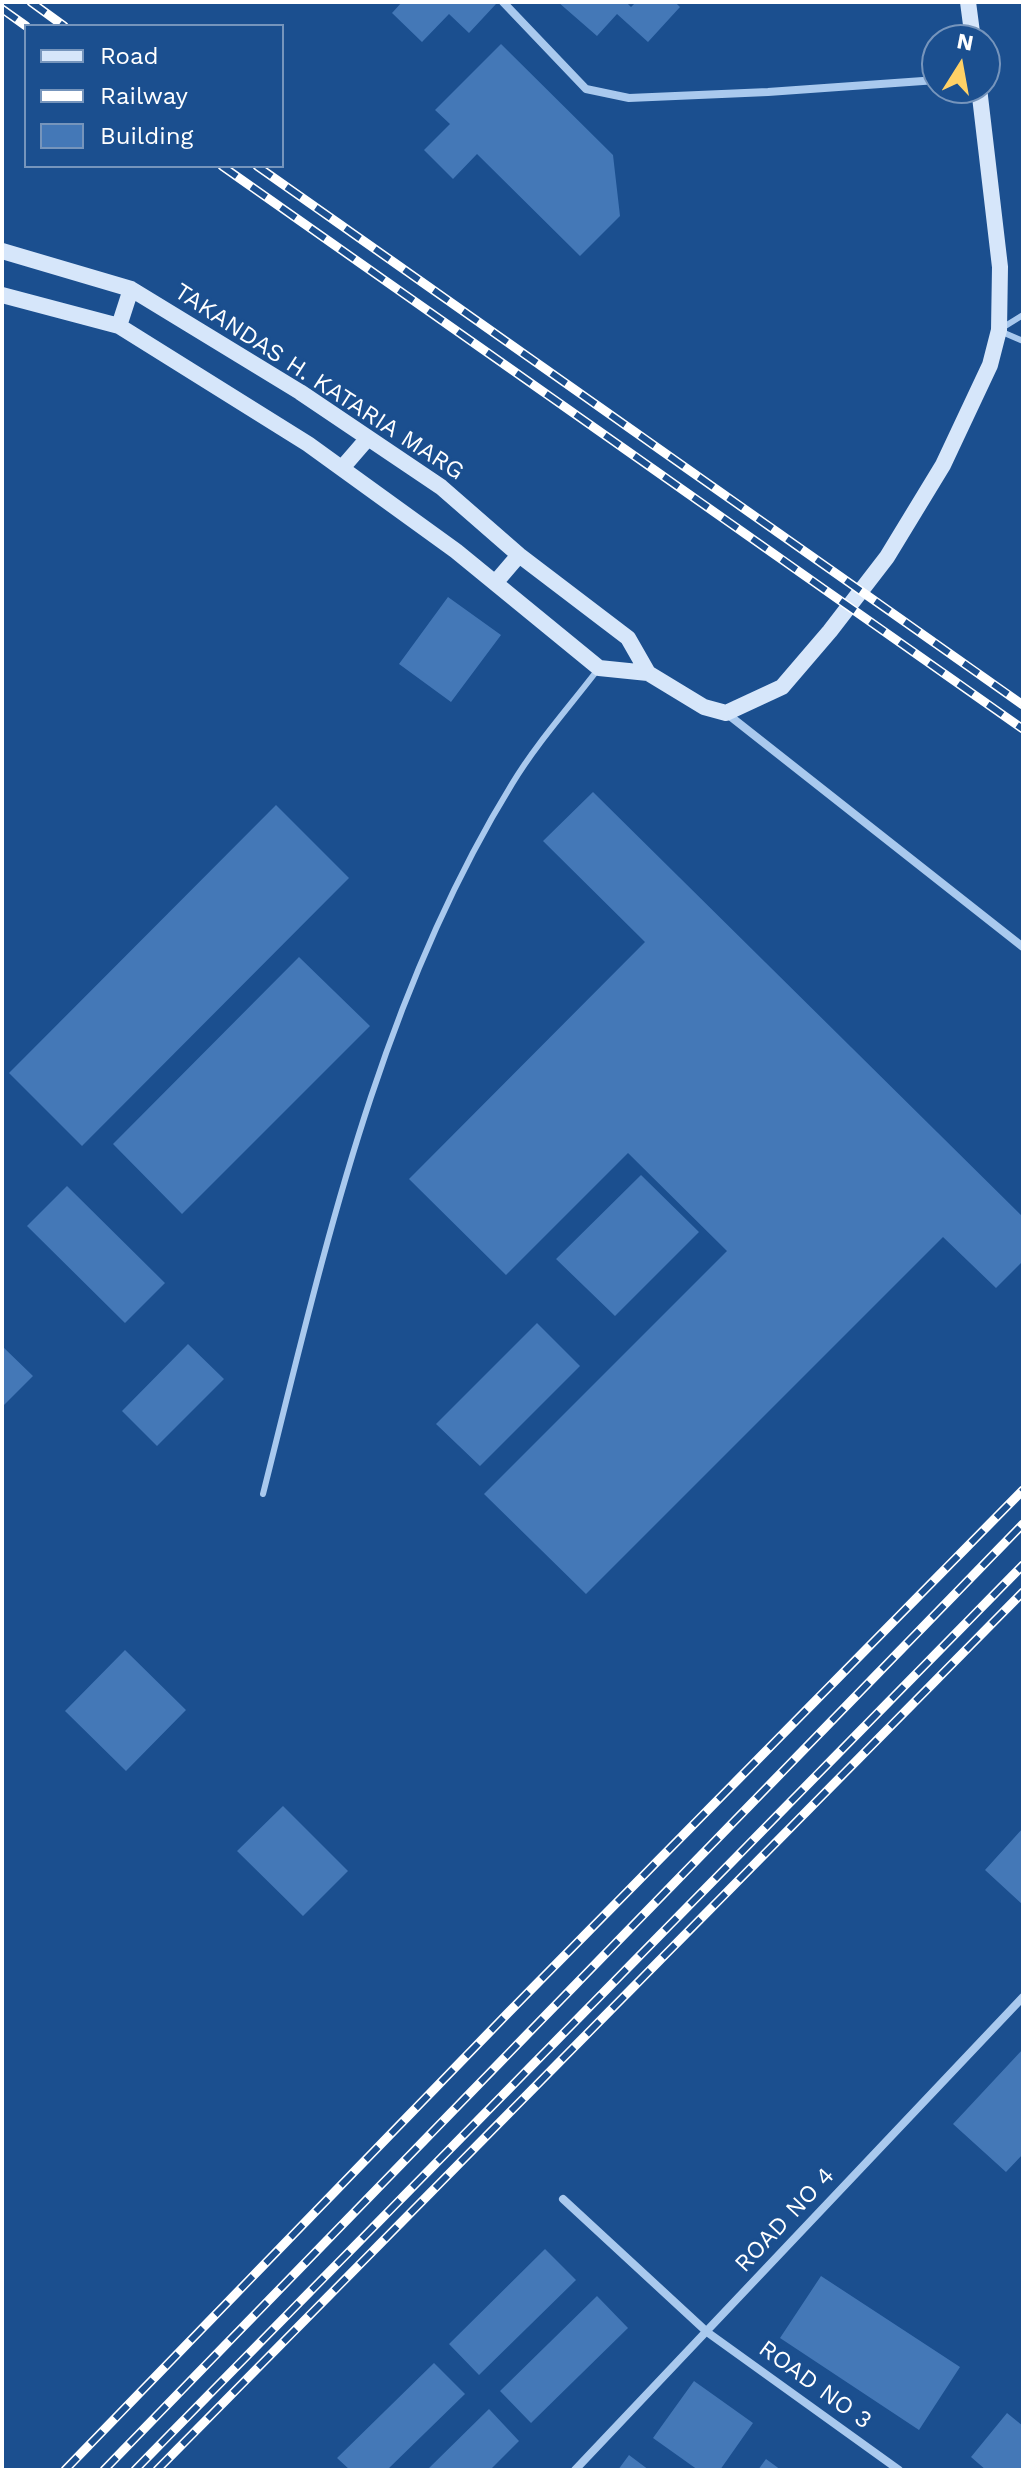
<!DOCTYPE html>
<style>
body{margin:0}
#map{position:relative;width:1025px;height:2472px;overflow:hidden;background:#1b4f8f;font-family:"Work Sans",sans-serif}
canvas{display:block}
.frame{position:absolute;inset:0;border:4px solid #fff;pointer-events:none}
.legend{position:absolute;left:24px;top:24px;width:260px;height:144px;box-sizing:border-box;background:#1b4f8f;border:2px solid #7695bc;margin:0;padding:10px 14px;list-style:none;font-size:24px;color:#fff}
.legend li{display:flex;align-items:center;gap:16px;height:40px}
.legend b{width:40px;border:2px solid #7695bc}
.north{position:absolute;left:921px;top:24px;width:80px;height:80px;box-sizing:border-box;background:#1b4f8f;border:2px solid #7695bc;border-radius:50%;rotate:11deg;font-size:22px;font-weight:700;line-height:32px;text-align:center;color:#fff}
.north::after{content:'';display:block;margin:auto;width:28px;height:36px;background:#ffd166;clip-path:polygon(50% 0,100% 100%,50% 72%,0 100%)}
</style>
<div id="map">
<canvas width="1025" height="2472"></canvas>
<div class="frame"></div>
<ul class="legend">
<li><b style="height:10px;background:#d6e6fa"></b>Road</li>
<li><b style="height:10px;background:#fff"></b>Railway</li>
<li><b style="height:22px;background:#4478b7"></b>Building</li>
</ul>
<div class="north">N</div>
</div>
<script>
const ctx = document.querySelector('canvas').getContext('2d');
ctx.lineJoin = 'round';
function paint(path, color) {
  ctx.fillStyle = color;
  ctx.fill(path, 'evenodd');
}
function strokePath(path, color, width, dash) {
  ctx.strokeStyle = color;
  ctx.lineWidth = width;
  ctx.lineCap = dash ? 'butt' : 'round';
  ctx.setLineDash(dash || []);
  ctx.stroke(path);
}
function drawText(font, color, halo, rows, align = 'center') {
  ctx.font = font + ' "Work Sans",sans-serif';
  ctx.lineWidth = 6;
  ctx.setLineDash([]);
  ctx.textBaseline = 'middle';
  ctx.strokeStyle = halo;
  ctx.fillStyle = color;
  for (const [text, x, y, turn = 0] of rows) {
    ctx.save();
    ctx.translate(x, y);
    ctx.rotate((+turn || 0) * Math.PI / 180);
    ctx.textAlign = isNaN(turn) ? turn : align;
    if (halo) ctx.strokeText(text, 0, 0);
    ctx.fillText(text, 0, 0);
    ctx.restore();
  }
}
const building = new Path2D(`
 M402,2H494L496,4L469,33L449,14L422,42L392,13Z
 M558,2H626L631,7L636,2H675L680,7L648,42L617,14L597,36Z
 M501,44L613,155L620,216L580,256L477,154L453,179L424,150L450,124L435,110Z
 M448,597L501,635L451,702L399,664Z
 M593,792L1023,1217V1261L996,1288L943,1237L586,1594L484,1494L727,1251L628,1153L506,1275L409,1179L645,942L543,841Z
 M276,805L349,878L82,1146L9,1073Z
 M299,957L370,1026L182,1214L113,1144Z
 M641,1175L699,1232L615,1316L556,1259Z
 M67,1186L165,1283L125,1323L27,1226Z
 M537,1323L580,1366L480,1466L436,1424Z
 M188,1344L224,1379L157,1446L122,1411Z
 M2,1346L33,1376L2,1407Z
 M125,1650L186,1710L126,1771L65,1711Z
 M283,1806L348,1871L303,1916L237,1851Z
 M1023,1828V1905L985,1870Z
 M1023,2049V2154L1006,2172L953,2124Z
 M545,2249L576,2280L479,2375L449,2344Z
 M821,2276L960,2367L919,2430L780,2338Z
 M597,2296L628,2328L531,2423L500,2391Z
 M434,2363L465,2394L387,2470H350L337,2458Z
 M694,2381L753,2423L720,2470H698L653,2438Z
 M489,2409L519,2441L490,2470H427Z
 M1007,2413L1023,2426V2470H986L971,2457Z
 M629,2455L649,2470H618Z
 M766,2459L781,2470H758Z`);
const service = new Path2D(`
 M1002,328L1023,315
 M1002,332L1023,341
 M263,1494C324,1252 379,1000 512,784C536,744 570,706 599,668`);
const minor = new Path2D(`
 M503,2L586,89L629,98L768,92L937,80
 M726,713L1023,947
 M563,2199L707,2332L899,2470
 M575,2470L1023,1997`);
const secondary = new Path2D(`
 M968,2L973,40
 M2,251L131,289L300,392L441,487L519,555L628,638L648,673
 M2,295L119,326L308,444L456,551L599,668L648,673L704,707L726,713L782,687L830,631L887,557L943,465L990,365L999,330L1000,267L979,88
 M119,326L131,289
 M342,468L368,438
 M495,583L519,555`);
const rail = new Path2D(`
 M31,2L64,26
 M2,9L26,26
 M222,166L1023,729
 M257,166L1023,705
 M65,2470L508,2013L1023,1490
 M104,2470L1023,1524
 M135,2470L1023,1565
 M157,2470L1023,1592`);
const streetNames = [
 ["TAKANDAS H. KATARIA MARG",319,382,33],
 ["ROAD NO 4",785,2220,-47],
 ["ROAD NO 3",815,2385,36]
];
paint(building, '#4478b7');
strokePath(service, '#a9c9ee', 6);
strokePath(minor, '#a9c9ee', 8);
strokePath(secondary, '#d6e6fa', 16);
strokePath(rail, '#fff', 9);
strokePath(rail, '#1b4f8f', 6, [18]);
drawText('24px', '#fff', '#1b4f8f', streetNames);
</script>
